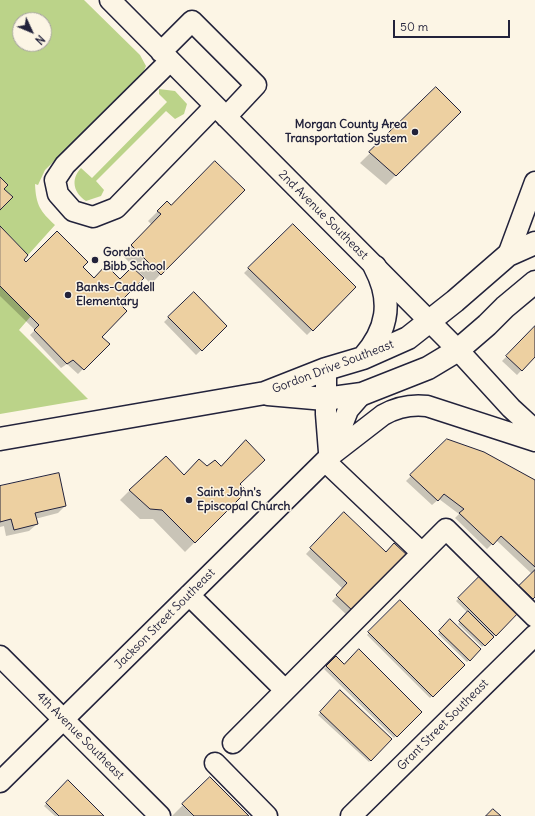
<!DOCTYPE html>
<style>
body{margin:0}
#map{position:relative;width:535px;height:816px;overflow:hidden;background:#fcf5e5;font-family:Delius,sans-serif}
canvas{display:block}
.north{position:absolute;left:12px;top:12px;width:40px;height:40px;box-sizing:border-box;background:#fcf5e5;border:1px solid #a5a1a1;border-radius:50%;rotate:134deg;font-size:11px;font-weight:700;line-height:16px;text-align:center;color:#22223b}
.north::after{content:'';display:block;margin:auto;width:14px;height:18px;background:#22223b;clip-path:polygon(50% 0,100% 100%,50% 72%,0 100%)}
.scale{position:absolute;left:393px;top:20px;width:117px;height:18px;box-sizing:border-box;border:2px solid #22223b;border-top:0;padding-left:5px;font-size:12px;line-height:14px;white-space:nowrap;color:#22223b;-webkit-text-stroke:3px #fcf5e5;paint-order:stroke}
</style>
<div id="map">
<canvas width="535" height="816"></canvas>
<div class="north">N</div>
<div class="scale">50 m</div>
</div>
<script>
const ctx = document.querySelector('canvas').getContext('2d');
ctx.lineJoin = 'round';
function paint(path, color) {
  ctx.fillStyle = color;
  ctx.fill(path, 'evenodd');
}
function strokePath(path, color, width, dash) {
  ctx.strokeStyle = color;
  ctx.lineWidth = width;
  ctx.lineCap = dash ? 'butt' : 'round';
  ctx.setLineDash(dash || []);
  ctx.stroke(path);
}
function drawText(font, color, halo, rows, align = 'center') {
  ctx.font = font + ' Delius,sans-serif';
  ctx.lineWidth = 3;
  ctx.setLineDash([]);
  ctx.textBaseline = 'middle';
  ctx.strokeStyle = halo;
  ctx.fillStyle = color;
  for (const [text, x, y, turn = 0] of rows) {
    ctx.save();
    ctx.translate(x, y);
    ctx.rotate((+turn || 0) * Math.PI / 180);
    ctx.textAlign = isNaN(turn) ? turn : align;
    if (halo) ctx.strokeText(text, 0, 0);
    ctx.fillText(text, 0, 0);
    ctx.restore();
  }
}
const green = new Path2D(`
 M0,0H84L140,55L146,66L142,75L45,170L38,185L35,184C36,205 40,211 55,225L28,255L0,226V210L13,197L4,189L8,185L0,177ZM20,20H44V44H20Z
 M159,89L175,91L187,104L184,114L175,119L166,111L96,181L104,190L101,196L86,201C74,193 70,180 81,168L92,178L167,102L159,94Z
 M0,286L31,316L19,330L88,399L0,414Z`);
const shadow = new Path2D(`
 M436,88L459,112L386,185L360,163Z
 M243,190L151,284L122,255L152,225L148,221L158,211L171,206Z
 M293,225L355,287L307,335L244,273Z
 M0,227L26,264L82,267L117,303L101,337L108,344L78,374L67,364L61,368L30,335L35,330L0,296Z
 M194,293L226,326L196,355L164,322Z
 M535,328V356L517,375L502,361Z
 M447,440L535,482V595L527,603L515,592L532,574L496,540L487,549L455,518L459,514L439,499L432,505L406,481Z
 M207,467H221L246,491L185,552L153,519H140L120,500L130,490L183,476Z
 M0,487L65,506L58,513L35,519L37,524L29,531L6,536L4,526L0,527Z
 M344,513L386,553L349,617L332,601L343,589L306,554Z
 M483,574L495,635L482,647L458,624L468,613L456,601Z
 M400,601L463,665L430,698L367,635Z
 M450,621L480,649L467,662L438,634Z
 M336,657L344,665L420,712L394,738L324,669Z
 M340,692L391,739L369,762L318,715Z
 M210,778L248,816H172Z
 M68,782L102,816H55L44,806Z`);
const building = new Path2D(`
 M436,87L461,112L396,176L369,152Z
 M215,161L245,190L161,275L131,245L161,214L157,211L167,201L171,205Z
 M0,177L8,185L4,189L13,197L0,210Z
 M293,224L356,287L313,331L248,268Z
 M0,226L28,255L24,260L26,262L57,231L88,262L83,267L94,278L106,265L120,279L132,267L144,278L119,303L127,311L102,337L110,344L84,370L73,360L67,364L34,330L39,325L0,286Z
 M194,292L227,326L202,351L168,317Z
 M535,326V357L522,371L506,356Z
 M447,439L484,452L535,480V567L501,536L493,545L459,513L464,509L444,494L438,501L410,475Z
 M246,440L265,460L240,484L247,491L195,543L162,510L150,509L129,490L166,456L184,475L199,459L207,466L215,460L221,466Z
 M59,473L66,506L35,513L38,524L14,530L11,519L0,522V486Z
 M344,512L386,552L394,543L409,557L355,613L336,595L347,583L310,548Z
 M535,570V597L533,599L519,586Z
 M483,573L521,610L496,636L458,598Z
 M400,600L465,665L433,697L368,632Z
 M468,611L494,637L485,646L459,621Z
 M450,619L481,649L470,661L439,631Z
 M359,649L422,712L397,737L326,666L336,656L344,664Z
 M340,690L392,739L371,761L320,712Z
 M210,777L249,816H194L182,804Z
 M68,780L104,816H59L46,803Z
 M493,809L501,816H486Z`);
const minor = new Path2D(`
 M110,0L458,350L511,408L535,430
 M161,52L192,21L256,85L226,117
 M170,61L65,165L55,180L58,194L73,211L93,217L116,208L215,106
 M508,255L535,182
 M326,369V414L329,452
 M330,456L383,415C397,407 410,404 427,406L535,441
 M325,461L422,553
 M189,595L285,690
 M0,656L160,816
 M233,743L446,529L535,617
 M215,763L267,816
 M0,782L330,456L348,410L362,394
 M351,816L535,635`);
const major = new Path2D(`
 M363,358C388,330 393,301 375,267
 M268,394L325,399L362,394L428,368L458,350L487,325L505,307L535,282
 M0,439L265,393L326,369L363,358L408,338L455,301L508,255L535,243`);
const markers = [
 [415,132,4,"#22223b"],
 [95,260,4,"#22223b"],
 [68,295,4,"#22223b"],
 [189,500,4,"#22223b"]
];
const poiNames = [
 ["Morgan County Area",407,125,"right"],
 ["Transportation System",407,139,"right"],
 ["Gordon",103,253],
 ["Bibb School",103,267],
 ["Banks-Caddell",76,288],
 ["Elementary",76,302],
 ["Saint John's",197,493],
 ["Episcopal Church",197,507]
];
const streetNames = [
 ["2nd Avenue Southeast",323,215,45],
 ["Gordon Drive Southeast",333,367,-21],
 ["Jackson Street Southeast",165,619,-45],
 ["Grant Street Southeast",443,725,-45],
 ["4th Avenue Southeast",80,736,45]
];
paint(green, '#bbd389');
paint(shadow, '#0003');
paint(building, '#edd0a1');
strokePath(building, '#22223b', 1);
strokePath(minor, '#22223b', 23);
strokePath(major, '#22223b', 25);
strokePath(minor, '#fcf5e5', 20);
strokePath(major, '#fcf5e5', 22);
for (const [x, y, r, color] of markers) {
  const dot = new Path2D();
  dot.arc(x, y, r, 0, 2 * Math.PI);
  ctx.fillStyle = color;
  ctx.fill(dot);
  strokePath(dot, '#fcf5e5', 1.5);
}
drawText('bold 12px', '#22223b', '#fcf5e5', poiNames, 'left');
drawText('12px', '#22223b', '#fcf5e5', streetNames);
</script>
